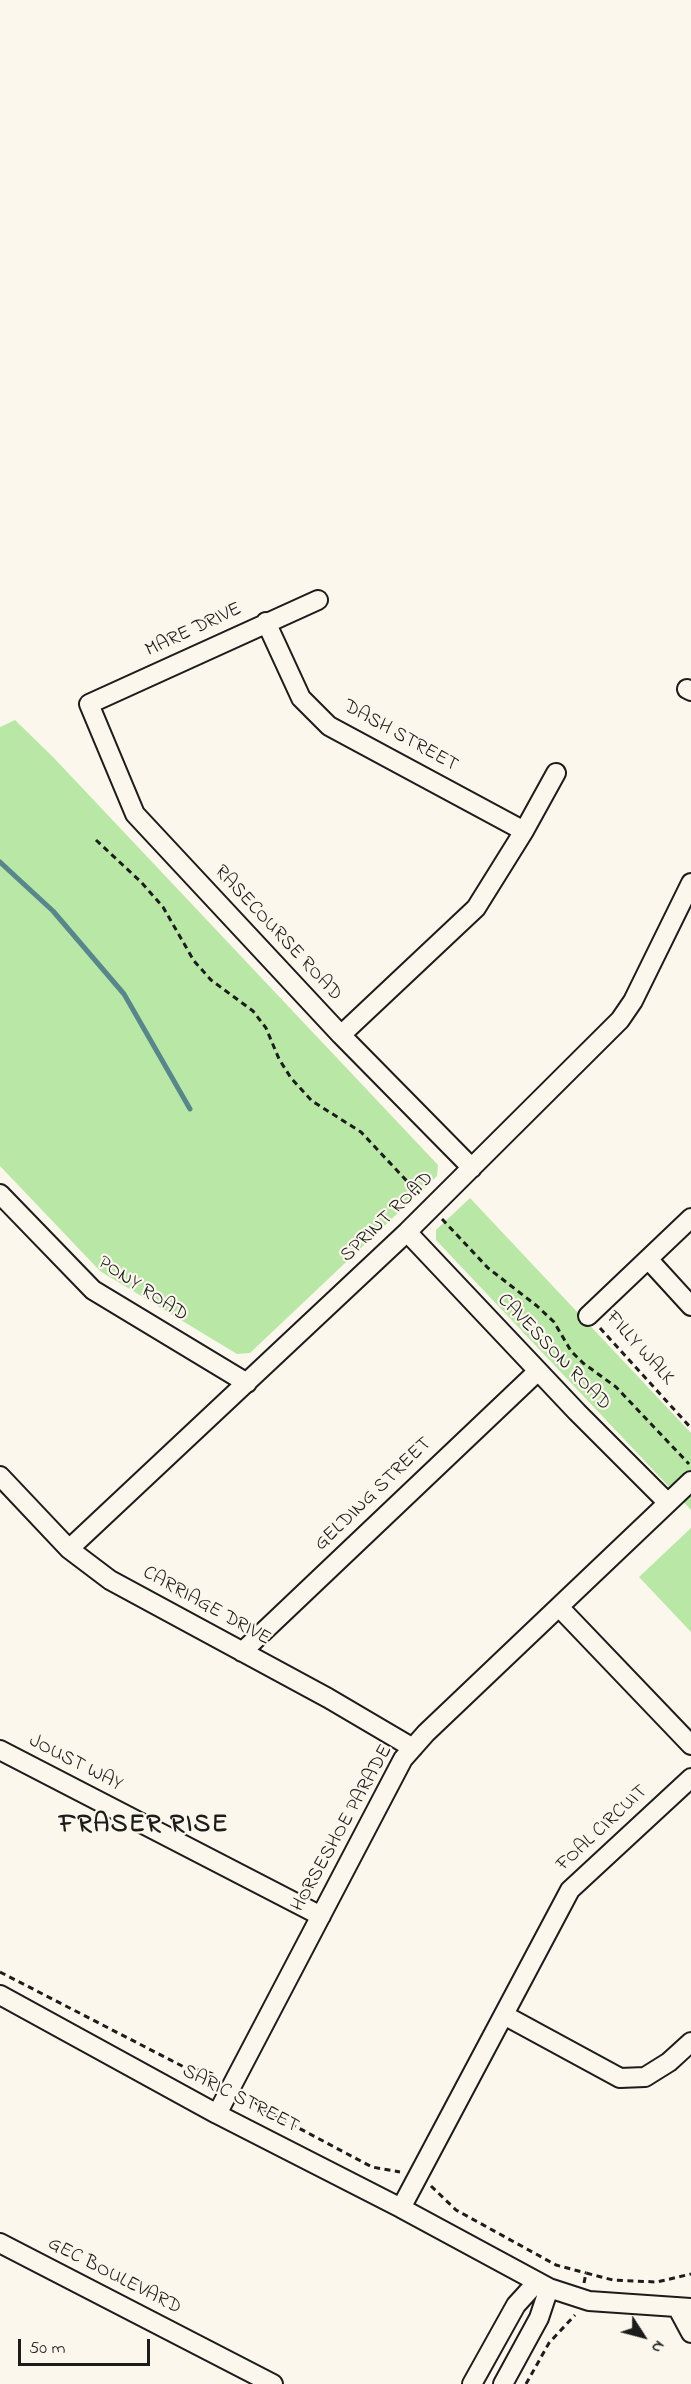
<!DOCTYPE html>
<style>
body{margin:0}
#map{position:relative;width:691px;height:2384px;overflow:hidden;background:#fbf7ec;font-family:"Indie Flower",sans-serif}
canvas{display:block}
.north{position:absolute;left:613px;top:2306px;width:60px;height:60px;-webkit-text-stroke:4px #fbf7ec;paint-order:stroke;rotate:126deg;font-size:16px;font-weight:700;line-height:24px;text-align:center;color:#1c1c1c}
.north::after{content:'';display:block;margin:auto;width:21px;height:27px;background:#1c1c1c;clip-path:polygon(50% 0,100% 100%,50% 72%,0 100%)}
.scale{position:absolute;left:18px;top:2339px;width:132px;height:27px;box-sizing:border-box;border:3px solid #1c1c1c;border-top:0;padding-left:8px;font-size:18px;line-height:21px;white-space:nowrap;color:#1c1c1c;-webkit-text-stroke:4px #fbf7ec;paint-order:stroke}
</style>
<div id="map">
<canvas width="691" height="2384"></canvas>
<div class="north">N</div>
<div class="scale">50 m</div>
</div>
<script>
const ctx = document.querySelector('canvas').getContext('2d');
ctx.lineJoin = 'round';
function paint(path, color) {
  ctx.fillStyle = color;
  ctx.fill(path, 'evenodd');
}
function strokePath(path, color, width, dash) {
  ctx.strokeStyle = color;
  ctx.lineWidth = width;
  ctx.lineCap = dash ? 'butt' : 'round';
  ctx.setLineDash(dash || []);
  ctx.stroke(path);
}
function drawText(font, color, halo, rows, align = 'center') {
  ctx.font = font + ' "Indie Flower",sans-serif';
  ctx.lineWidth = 4.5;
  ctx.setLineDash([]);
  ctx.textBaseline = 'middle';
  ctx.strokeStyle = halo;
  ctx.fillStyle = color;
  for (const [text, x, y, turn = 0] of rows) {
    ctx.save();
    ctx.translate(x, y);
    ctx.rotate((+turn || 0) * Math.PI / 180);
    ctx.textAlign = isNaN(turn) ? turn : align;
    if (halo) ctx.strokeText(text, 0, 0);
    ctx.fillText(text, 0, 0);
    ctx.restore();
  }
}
const green = new Path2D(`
 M15,720L53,757L438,1165L437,1176L250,1353L237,1354L100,1271L0,1166V727Z
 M470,1198L691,1433V1510L436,1240V1230Z
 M691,1528V1632L639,1577Z`);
const stream = new Path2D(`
 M0,862L53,911L124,994L190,1109`);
const path = new Path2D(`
 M96,840L141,882L163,907L194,961L211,980L253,1011L266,1028L279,1059L291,1078L312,1101L361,1132L419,1194
 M442,1219L488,1268L537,1306L554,1322L571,1351L583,1363L616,1387L689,1464
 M600,1328L691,1428
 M0,1972L184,2067L208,2072L217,2076
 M248,2094L261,2108L372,2167L400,2172
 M431,2186L456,2210L556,2265L586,2273
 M584,2283L586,2273L613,2280L657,2282L691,2274
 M526,2384L549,2343L575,2315`);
const minor = new Path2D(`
 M318,600L89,704L135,814L341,1035L472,1168
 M266,622L301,698L329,726L524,831
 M687,689L691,691
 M341,1035L476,908L524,831L556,773
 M0,1194L93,1290L247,1383
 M407,1232L577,1412L668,1503
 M648,1259L691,1306
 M588,1316L691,1218
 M0,1476L69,1549L110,1580L328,1698L413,1748
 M69,1549L407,1232L620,1020L633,1001L691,883
 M559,1607L691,1745
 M242,1652L538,1371
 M0,1750L321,1916
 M0,1995L217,2114L401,2208L549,2288L589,2301L691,2308
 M504,2015L620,2078L645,2077L669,2062L691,2042
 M217,2114L403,1759L426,1733L691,1481
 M401,2208L570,1890L691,1778
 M0,2243L273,2384
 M677,2307L691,2333
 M472,2384L516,2305L537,2282
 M503,2384L539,2318L549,2288`);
const streetNames = [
 ["MARE DRIVE",194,631,-25],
 ["DASH STREET",400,737,29],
 ["RASECOURSE ROAD",277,934,47],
 ["SPRINT ROAD",388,1218,-44],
 ["PONY ROAD",142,1290,33],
 ["FILLY WALK",639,1349,48],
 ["CAVESSON ROAD",553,1353,46],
 ["GELDING STREET",374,1495,-44],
 ["CARRIAGE DRIVE",206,1607,29],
 ["JOUST WAY",75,1764,27],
 ["HORSESHOE PARADE",343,1829,-61],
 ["FOAL CIRCUIT",603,1829,-43],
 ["SARIC STREET",240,2100,27],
 ["GEC BOULEVARD",114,2277,27]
];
const districtNames = [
 ["FRASER RISE",144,1827]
];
paint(green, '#b9e7a5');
strokePath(stream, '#57878c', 5);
strokePath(minor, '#1c1c1c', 22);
strokePath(path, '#1c1c1c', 3, [6, 4.5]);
strokePath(minor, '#fbf7ec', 18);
drawText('20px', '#1c1c1c', '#fbf7ec', streetNames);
ctx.letterSpacing = '1.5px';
drawText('bold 26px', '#1c1c1c', '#fbf7ec', districtNames);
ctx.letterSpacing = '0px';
</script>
